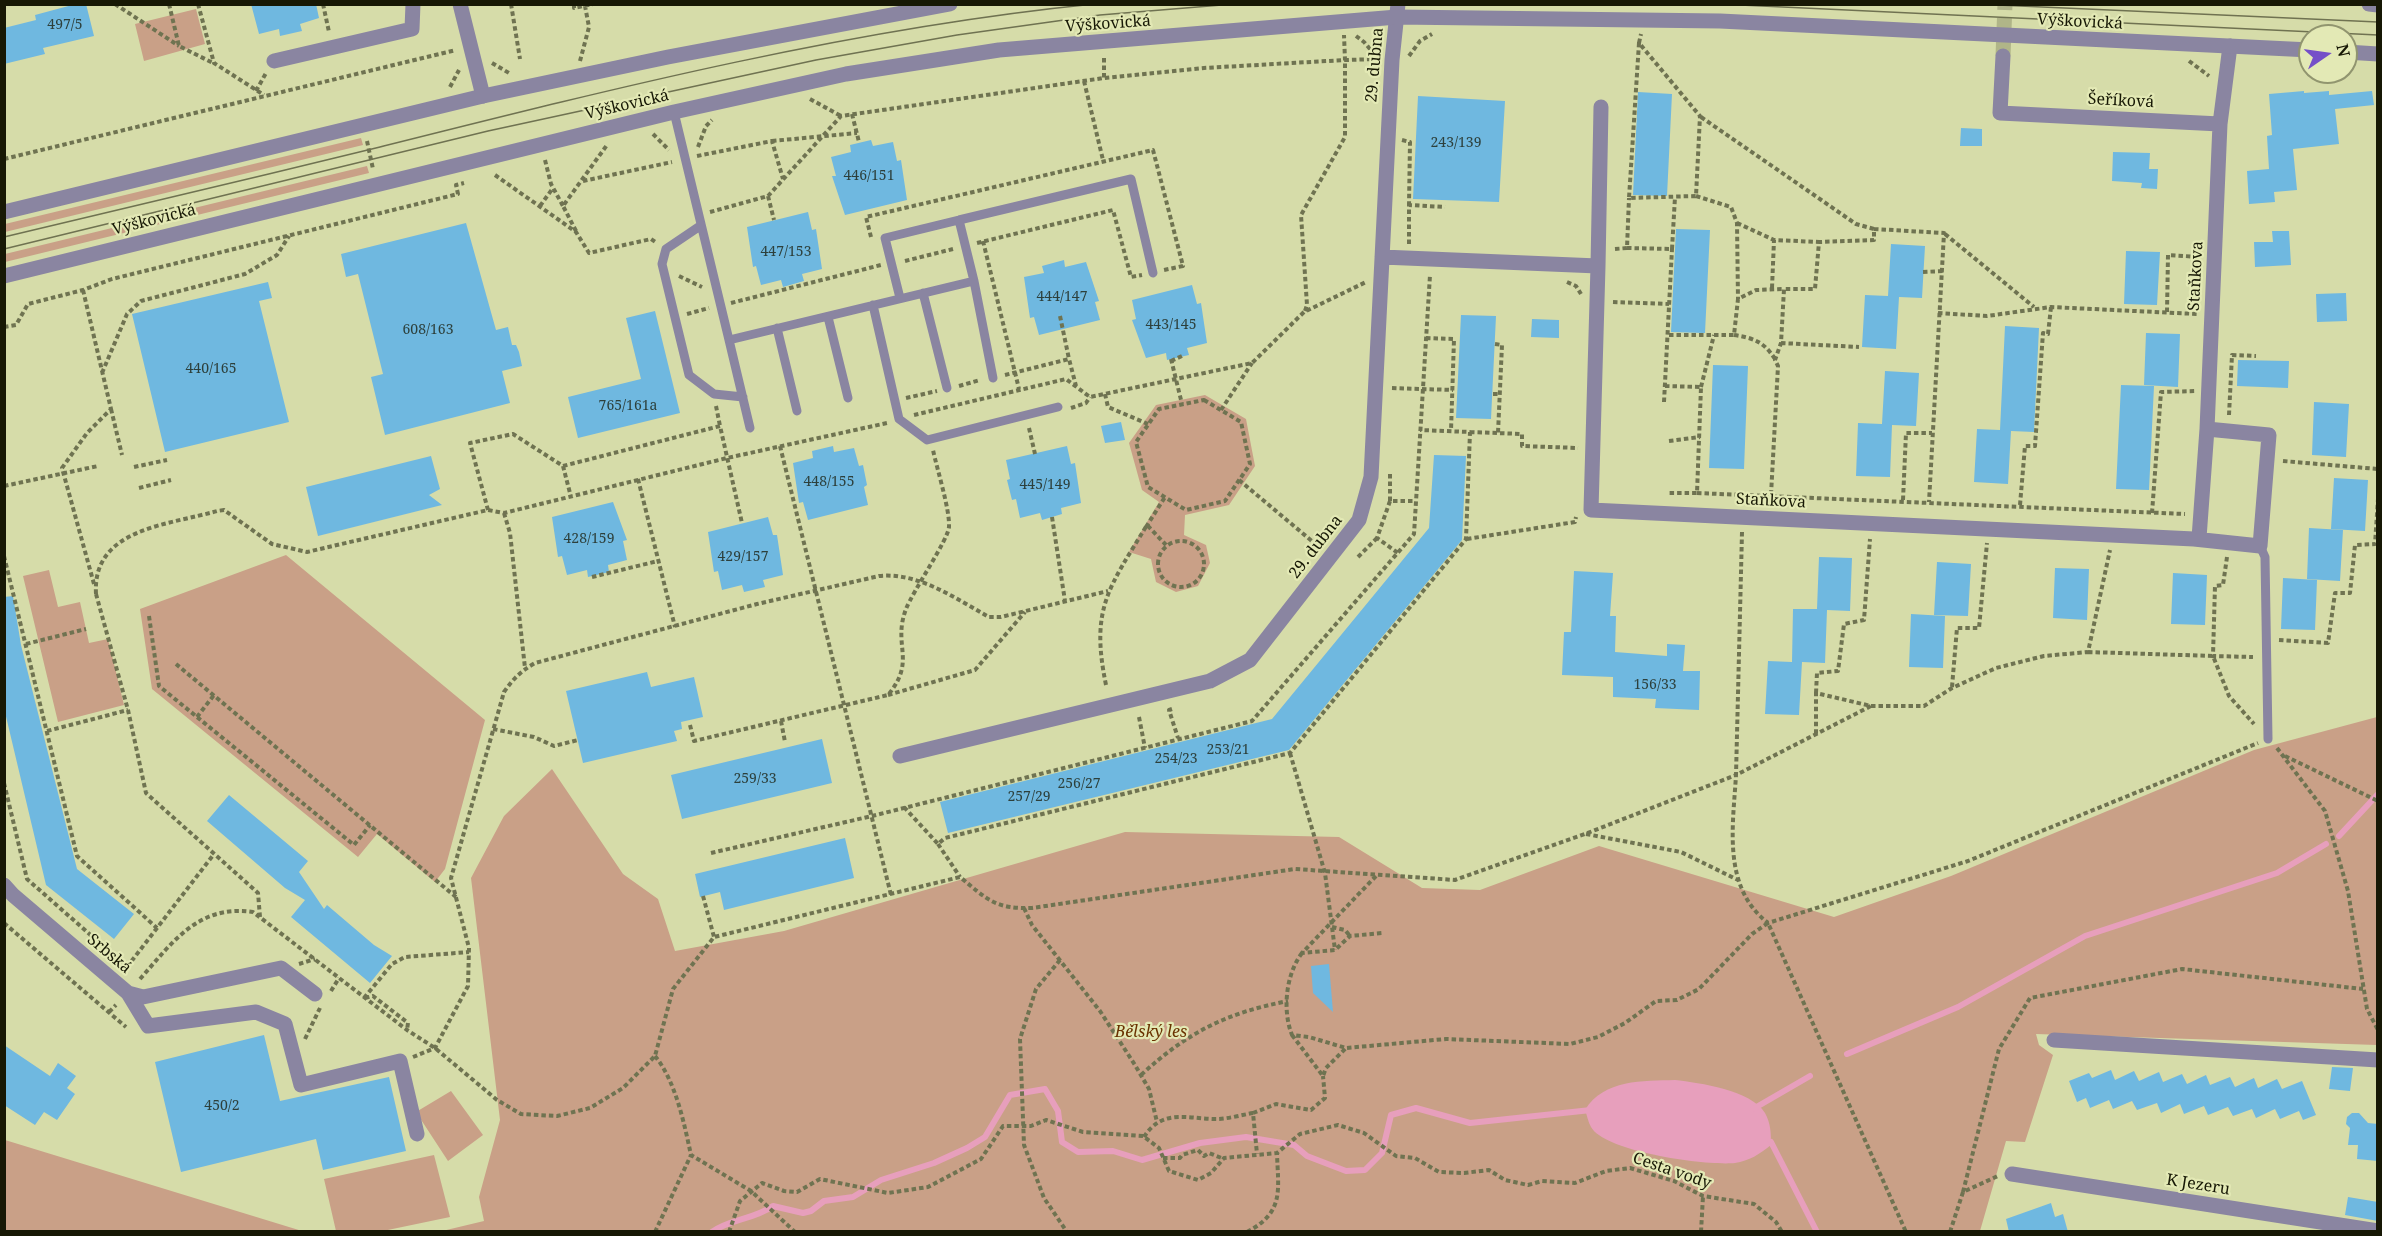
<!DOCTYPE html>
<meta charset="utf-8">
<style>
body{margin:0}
#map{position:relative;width:2382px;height:1236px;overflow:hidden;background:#d6dca9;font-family:"Noto Serif",serif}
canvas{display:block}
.frame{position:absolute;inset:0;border:6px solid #171805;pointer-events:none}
.north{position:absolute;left:2298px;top:24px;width:60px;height:60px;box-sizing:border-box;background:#e3e9b5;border:2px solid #91956f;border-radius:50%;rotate:77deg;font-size:16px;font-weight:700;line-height:24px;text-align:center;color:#171805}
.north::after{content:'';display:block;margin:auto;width:21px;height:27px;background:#754fc8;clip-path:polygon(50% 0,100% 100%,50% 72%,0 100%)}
</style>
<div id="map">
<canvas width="2382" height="1236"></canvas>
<div class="frame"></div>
<div class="north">N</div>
</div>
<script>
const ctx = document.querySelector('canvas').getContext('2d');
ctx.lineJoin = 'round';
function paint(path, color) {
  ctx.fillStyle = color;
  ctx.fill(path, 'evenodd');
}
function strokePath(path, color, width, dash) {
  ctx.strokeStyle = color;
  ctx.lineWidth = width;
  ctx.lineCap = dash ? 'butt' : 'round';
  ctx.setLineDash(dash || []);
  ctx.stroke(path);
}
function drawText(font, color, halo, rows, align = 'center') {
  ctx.font = font + ' "Noto Serif",serif';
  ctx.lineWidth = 4.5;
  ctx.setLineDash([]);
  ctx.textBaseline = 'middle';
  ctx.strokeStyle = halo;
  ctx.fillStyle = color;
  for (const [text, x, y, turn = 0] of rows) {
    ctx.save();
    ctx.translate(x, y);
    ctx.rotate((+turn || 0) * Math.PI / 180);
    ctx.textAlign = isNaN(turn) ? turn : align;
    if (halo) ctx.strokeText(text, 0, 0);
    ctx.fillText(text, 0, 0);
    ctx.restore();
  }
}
const green = new Path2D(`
 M196,9L205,44L144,61L135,24Z
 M361,138L363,145L5,232V224Z
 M367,166L369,173L5,262V254Z
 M1205,395L1246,419L1255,466L1229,505L1185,515L1184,535L1206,545L1210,563L1198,586L1176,592L1156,582L1151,559L1129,552L1159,502L1142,490L1129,443L1156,405Z
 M286,555L485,720L445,869L435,882L377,834L358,857L152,689L140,609Z
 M49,570L58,607L80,602L89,643L108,639L124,705L58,722L23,576Z
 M2377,717V1045L2036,1034L2039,1045L2053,1055L2025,1142L2006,1141L1980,1231L438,1232L484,1221L479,1197L500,1120L471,878L504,816L552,769L623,874L658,899L675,951L784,931L1125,832L1339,837L1422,888L1480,890L1599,846L1834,917L1951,876L2254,750Z
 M451,1091L483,1135L448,1161L416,1112Z
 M4,1140H5L302,1231H5Z
 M434,1155L450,1217L383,1231H336L324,1179Z`);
const water = new Path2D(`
 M1675,1080C1700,1083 1751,1090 1765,1113C1771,1124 1771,1134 1771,1145C1760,1154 1749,1161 1735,1163C1707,1166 1605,1152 1591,1127C1588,1122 1587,1115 1585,1110C1604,1079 1643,1081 1675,1080Z`);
const stream = new Path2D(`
 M2339,836L2378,794
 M1847,1054L1958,1007L2085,936L2277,873L2326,844
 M1753,1109L1810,1076
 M1771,1142L1817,1232
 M712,1232C729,1219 753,1220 773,1206L803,1213L811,1211L824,1201L853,1197L881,1180L934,1163L967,1148L985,1137L1010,1095L1045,1089L1058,1111L1062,1142L1078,1152L1113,1151L1142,1160L1200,1143L1246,1137L1294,1145L1307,1156L1346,1171L1365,1170L1382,1153L1391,1115L1416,1108L1470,1123L1591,1110`);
const building = new Path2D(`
 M76,4H86L94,36L43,48L45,54L4,64V28L36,20L35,15Z
 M251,4H316L319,18L300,24L302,31L280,36L279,29L259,34Z
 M2304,91V93L2329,91V95L2372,91L2374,105L2335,109L2339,144L2293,149L2297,190L2274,192L2275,202L2249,204L2247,171L2269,169L2267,136L2272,135L2269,94Z
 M1638,92L1672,94L1667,196L1633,195Z
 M1418,96L1505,101L1499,202L1413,199Z
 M1961,128L1982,129V146H1960Z
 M871,140L873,146L893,142L897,161L901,160L907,200L845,215L832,176H836L831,157L851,152L850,145Z
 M2113,152L2150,153L2149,169H2158L2157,189L2141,188L2142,183L2112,181Z
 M808,212L812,230L816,229L822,269L802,274L804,281L783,287L781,280L761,285L756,266L753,267L747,227Z
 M466,223L496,330L508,327L512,345H516L519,352L522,366L502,371L510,403L385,435L371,377L383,374L358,274L346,277L341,254Z
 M1676,229L1710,230L1705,333L1671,332Z
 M2272,231H2289L2291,265L2255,267L2254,242H2273Z
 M1891,244L1925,246L1922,298L1899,297L1896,349L1862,347L1865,295L1888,296Z
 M2126,251L2160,252L2157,305L2124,304Z
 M1064,260L1065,267L1086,262L1099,301L1095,302L1100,320L1039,335L1034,317L1030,318L1024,277L1044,273L1042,266Z
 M268,282L272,298L259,301L289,422L165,452L132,314Z
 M1192,285L1197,304L1201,303L1207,343L1187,348L1189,355L1167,360L1166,353L1146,358L1132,320L1136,319L1132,300Z
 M2346,293L2347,321L2317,322L2316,294Z
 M655,311L680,413L578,438L568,397L641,379L626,318Z
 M1461,315L1496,316L1491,419L1456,418Z
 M1532,319L1559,320V338L1531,337Z
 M2005,326L2039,328L2034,432L2011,431L2008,484L1974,482L1977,429L2000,430Z
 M2146,333L2180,334L2178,387L2144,385Z
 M2238,360L2289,361L2288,388L2237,386Z
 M1713,365L1748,366L1744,469L1709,468Z
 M1885,371L1919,373L1916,426L1892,425L1890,477L1856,476L1858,423L1882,424Z
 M2121,385L2154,386L2149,490L2116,489Z
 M2314,402L2349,404L2346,457L2312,455Z
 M1121,422L1125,440L1105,443L1101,426Z
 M833,446L834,452L854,448L859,466L863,465L867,485L864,487L868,505L808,520L803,502L799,503L793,463L813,458L812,451Z
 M1067,446L1071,464L1075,463L1081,503L1061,508L1062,514L1042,520L1040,513L1020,518L1016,499L1012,500L1007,480L1010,479L1006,460Z
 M1434,455L1466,456L1462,540L1289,750L948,833L940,802L1272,719L1429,528Z
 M431,456L440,489L429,495L442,505L318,536L306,487Z
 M2334,478L2368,480L2365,531L2331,529Z
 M613,502L627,540L623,541L627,560L608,565L609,572L588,577L587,570L567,575L562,556L558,557L552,517Z
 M768,517L773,535H777L783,575L763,580L765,587L744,592L742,585L722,590L718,571L714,572L708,532Z
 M2309,528L2343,530L2340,581L2307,579Z
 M1819,557L1852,558L1850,611L1827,610L1825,663L1802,662L1799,715L1765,714L1768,661L1792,662L1793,609H1817Z
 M1937,562L1971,564L1968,616L1934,615Z
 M2055,568L2089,569L2087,620L2053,618Z
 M1574,571L1613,573L1610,616H1616L1615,652L1667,656V644L1685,645L1683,671H1700L1699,710L1655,708L1656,699L1613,697V677L1562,675L1564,632H1571Z
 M2173,573L2207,575L2205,625L2171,624Z
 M2283,578L2317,580L2315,630L2281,629Z
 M13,596L21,645L77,869L134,914L114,939L46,885L4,708V597Z
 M1911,614L1945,616L1943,668L1909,667Z
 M647,672L651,687L694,677L703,717L681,722L682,729L674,731L677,741L583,763L566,691Z
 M822,739L832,783L682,819L671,775Z
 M229,795L308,861L299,872L324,909L327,905L374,945L392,956L370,983L291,917L305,900L285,888L207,821Z
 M845,838L854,878L724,910L720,892L700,897L695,874Z
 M1329,964L1333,1012L1313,993L1311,966Z
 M264,1035L280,1101L389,1077L406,1151L323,1170L316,1139L181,1172L155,1062Z
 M4,1045L50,1076L58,1063L76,1076L67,1088L75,1094L57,1120L44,1112L35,1125L4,1105Z
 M2332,1067L2353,1068L2350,1091L2329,1089Z
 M2111,1070L2115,1080L2134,1071L2139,1081L2159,1072L2163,1082L2182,1074L2187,1084L2206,1075L2210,1085L2230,1077L2235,1087L2254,1078L2258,1088L2277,1079L2282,1089L2302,1081L2316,1115L2303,1120L2299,1111L2280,1119L2275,1109L2256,1118L2252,1109L2233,1116L2228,1107L2208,1115L2204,1106L2184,1114L2180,1104L2161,1113L2157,1103L2137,1110L2132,1101L2113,1109L2109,1100L2090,1108L2086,1098L2077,1102L2069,1081L2089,1073L2092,1078Z
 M2352,1113H2359L2368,1123L2378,1124V1161L2357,1159L2358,1145H2348L2350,1128L2346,1124L2347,1117Z
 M2348,1197L2378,1202V1221L2345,1215Z
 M2051,1203L2055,1217L2063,1214L2068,1232H2009L2006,1219Z`);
const minorTunnel = new Path2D(`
 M2003,56L2005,4`);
const path = new Path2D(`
 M115,4L179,46
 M169,4L179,46L213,63
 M198,4L214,63L264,95
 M323,4L329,32
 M511,4L520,59
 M574,4V8L593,4
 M1356,36L1364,42L1376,56
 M1639,43L1629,198L1696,196L1700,116L1639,43L1641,34
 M1409,56L1420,41L1432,34
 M1104,58V78
 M580,61L589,27L585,6
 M2189,61L2209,76
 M492,63L509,73
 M1084,81L1103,160
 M450,87L459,70
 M256,91L266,73
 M810,99L841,116
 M852,114L859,142
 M1701,117L1856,224L1874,229V240L1819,242
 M653,134L669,150
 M1402,140L1410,142L1409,205
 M367,141L373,169
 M772,141L857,133
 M698,147L706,126L712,120
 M697,156L772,141L783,179
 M4,159L456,50
 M545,160L551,184L563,206
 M495,175L576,232L589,253L651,239L657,243
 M583,181L672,162
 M768,196L774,220
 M1696,196L1731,207L1737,223L1738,299
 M540,206L553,188
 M710,212L768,196L841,116L1104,78L1204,68L1345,60L1344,35
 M1737,223L1774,240
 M1874,229L1944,233L1929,502
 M576,231L563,206L607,145
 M1945,234L2034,307
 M871,237L866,217L1153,150L1183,266L1164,270
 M983,241L1019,389
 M977,243L1113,210L1131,277L1142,275
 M1409,244V205L1445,207
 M1627,248L1672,249L1675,197
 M1615,249L1627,248L1629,198
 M905,261L953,249
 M1923,272L1943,271
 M679,276L702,287
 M1567,282L1576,286L1581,294
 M1772,288L1774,240L1819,242L1815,289H1784
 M83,290L111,409L87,433L62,468L94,584
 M1613,302L1669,304
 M731,303L881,265
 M1305,311L1307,305L1301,215L1345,137V60L1377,59
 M2167,312L2168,255L2200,257
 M1938,313L1987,316L2051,307L2197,314
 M687,314L709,308
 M1060,316L1069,359
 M4,327L16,325L28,304L83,290L112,279L458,194L456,185L464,183
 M1669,335H1734L1738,299L1756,290L1784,289L1781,343L1775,360L1778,366L1771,495
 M1734,335C1754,338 1764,342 1775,359
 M1426,338L1454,339L1451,431
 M1781,343L1859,347
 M1495,344L1502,345L1498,433
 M1171,359L1182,404
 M1171,361L1182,356
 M102,373L127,314L141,301L245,274L277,255L289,236
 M1005,375L1069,359L1076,386
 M959,386L980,380
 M1665,386L1701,387L1697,493H1667
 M1701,387L1714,335
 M1392,388L1453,390
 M1105,394L1108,407L1148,424
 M1493,394H1500
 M906,398L937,391
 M1204,400L1241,422L1250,464L1225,501L1186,510L1148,487L1136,442L1159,409Z
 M1664,402L1672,249
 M716,406L720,426
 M1071,408L1086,403L1090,397
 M111,409L122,455
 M1221,410L1252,363
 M914,415L1066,379L1090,397L1252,363L1304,312L1366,282
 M2229,415L2232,355L2256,356
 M1029,428L1035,454
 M1470,432L1522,434V446L1578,448
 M1669,441L1700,437
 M780,446L891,895
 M2283,461L2378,469
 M563,466L720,426L742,523
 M134,467L167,460
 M1390,474V501H1415
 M638,479L675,627
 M1239,480L1319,547
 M4,486L98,466
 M139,488L171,480
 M1697,493L2185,514
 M1903,500L1906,433H1932
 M1390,501L1377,538L1398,553
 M2020,505L2025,446H2035L2043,333L2048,334L2051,307
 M488,510L470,443L513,434L563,466L571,497
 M504,513L510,533L525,668
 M2152,513L2161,392L2195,391
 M1052,517L1065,601
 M1146,527L1165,497
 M1742,532L1736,775C1781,752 1826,729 1871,706L1816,693V734
 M1467,539L1575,522L1576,517
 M1158 564a23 23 0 1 1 46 0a23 23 0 1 1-46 0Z
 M4,556L77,856L157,928
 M1358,557L1377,538
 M2227,557L2223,585L2215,586L2213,656L2253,657
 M592,577L658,561
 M96,594C92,528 169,525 217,511L224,510L272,544L307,552L488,510L504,513L727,458L887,423
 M96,594L128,710L146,793L258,893L260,917
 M149,616L159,686L354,845L370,825
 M2279,640L2328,643L2335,593H2350L2355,545L2375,544L2378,499
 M26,644L86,629
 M2088,652L2213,656L2229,696L2254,724
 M176,664L456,897
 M1106,685C1090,608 1109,588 1147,525L1166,545
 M1952,687L1957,628H1979L1987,543
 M1816,693L1817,673L1838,671L1844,624L1864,620L1870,539
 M888,695L975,670L1025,612
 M1871,706H1924L1952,688L1996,668L2044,656L2088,652L2110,550
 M1172,709L1169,710L1178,738
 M197,717L214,695
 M1139,717L1145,748
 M781,721L785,742
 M690,725L694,741L888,695C917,660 892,646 906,609C913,591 948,540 949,527C950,510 937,469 933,450
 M493,729L534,737L554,746L578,740
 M47,731L128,710
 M2277,748L2325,811L2348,891L2367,1009L2378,1030
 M1290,753L1325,873L1335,950
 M2285,756L2378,801
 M4,783L27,879L128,968
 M904,807L938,844L945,838L1290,753L1466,539L1470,432L1420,430
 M1586,834L1681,852L1738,880
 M938,844L960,877
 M711,853L872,816L1252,721L1414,534L1430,275
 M1376,876L1302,953L1335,950L1350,936L1382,933
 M703,896L714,937
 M1024,908L1032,925L1100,1011L1135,1065L1149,1089L1157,1122
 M4,923L126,1027
 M1332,927L1345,930L1350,936
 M1302,953C1286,974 1282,1010 1292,1035L1309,1037L1346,1048L1446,1039L1570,1044L1598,1037L1625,1023L1656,1001L1677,1000L1699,989L1752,934L1768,923L1906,1232
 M1060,960L1036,989L1020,1039L1024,1145L1044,1198L1067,1232
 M299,964L315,959
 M127,967L214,854
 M140,979C172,943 198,904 253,912L407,1030L435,1048L497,1100L521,1114L557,1116L590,1108L623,1088L655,1056L673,989L714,937L960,877C988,900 995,909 1032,908L1295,869L1455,880L1585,834L1736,775C1733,827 1722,887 1768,923L1968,861L2258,743
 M331,991L339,978
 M364,998L392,964L405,957L469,952
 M365,998L373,996L408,1023L407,1030
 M109,1012L116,1005
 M1292,1035L1323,1076L1326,1068L1346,1048
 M305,1039L320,1008
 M655,1056C676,1082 684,1123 691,1155L751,1191L795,1232
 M413,1057L435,1048L468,986L469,948L451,878L504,692C513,679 521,671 535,663L757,604L879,576C918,572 955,598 989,617H1001L1108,591
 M1141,1075C1188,1032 1226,1013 1288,1001
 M1253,1113L1276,1104L1311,1110L1325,1098L1323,1076
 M1144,1137C1162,1108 1188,1119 1216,1119C1228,1119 1241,1115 1253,1113L1257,1154
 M1163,1158H1180L1182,1155L1198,1150L1204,1156L1209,1153L1224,1159
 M1963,1192L1999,1049L2030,998L2182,969L2363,989
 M655,1232L691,1155
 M729,1232L740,1201L762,1183L784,1191L797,1192L820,1179L888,1193L928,1187L981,1159L1003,1126H1031L1046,1120L1083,1132L1143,1136L1159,1148L1169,1171L1198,1180L1211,1173L1224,1158L1277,1153L1300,1134L1338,1125L1364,1133L1396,1156L1415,1158L1439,1172L1464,1173L1489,1170L1505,1180L1528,1185L1542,1181L1575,1183L1606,1171L1630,1168L1674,1181L1703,1196L1754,1204L1776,1222L1782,1232
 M1247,1232C1285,1212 1278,1190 1277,1153
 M1701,1232L1703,1196
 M1950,1232L1963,1192L1998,1176`);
const service = new Path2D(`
 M674,112L729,340
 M700,226L666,249L662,264L689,375L714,394L743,397
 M974,281L993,378
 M923,293L947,388
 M900,298L885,238L959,220
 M873,305L899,419L927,440L1058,407
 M828,317L848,398
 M777,328L797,411
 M750,428L729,340L974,281L959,220L1131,179L1153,273
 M2260,546L2265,557L2268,739`);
const minor = new Path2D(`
 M460,4L483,96
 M2003,56L2000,113L2220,124L2230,46
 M274,61L412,29L413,4
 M1382,257L1598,266L1591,510L2194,539L2260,546L2269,435L2207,429
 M1598,266L1601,107
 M2194,539L2199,538L2207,429L2220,124
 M900,756L1210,681L1250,660L1359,520L1371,477L1392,60L1398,4
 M4,885L13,895L128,993L143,997L281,968L315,994
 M128,993L148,1026L256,1012L285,1024L301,1085L400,1061L417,1134
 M2054,1040L2378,1060
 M2012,1174L2378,1231`);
const tertiary = new Path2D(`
 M2369,4L2378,5
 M2346,52L2378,54
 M4,212L483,96L668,57L950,4
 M4,276L674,112L846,74L999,50L1397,17L1720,21L2310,50`);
const tram = new Path2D(`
 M1719,4L2378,35
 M1975,4L2378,22
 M4,237C130,206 255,178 380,147C615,88 853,28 1094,4
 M4,249L488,131L816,60L957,35L1100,15L1234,4`);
const numberNames = [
 ["497/5",65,25],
 ["243/139",1456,143],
 ["446/151",869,176],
 ["447/153",786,252],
 ["444/147",1062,297],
 ["443/145",1171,325],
 ["608/163",428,330],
 ["440/165",211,369],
 ["765/161a",628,406],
 ["448/155",829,482],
 ["445/149",1045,485],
 ["428/159",589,539],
 ["429/157",743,557],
 ["156/33",1655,685],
 ["253/21",1228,750],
 ["254/23",1176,759],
 ["259/33",755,779],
 ["256/27",1079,784],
 ["257/29",1029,797],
 ["450/2",222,1106]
];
const streetNames = [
 ["Výškovická",2080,22,3],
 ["Výškovická",1108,24,-4],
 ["29. dubna",1375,65,-85],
 ["Šeříková",2121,101,3],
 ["Výškovická",627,105,-13],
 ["Výškovická",154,220,-14],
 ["Staňkova",2196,276,-87],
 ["Staňkova",1771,501,3],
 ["29. dubna",1316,547,-52],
 ["Srbská",109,954,40],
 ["Cesta vody",1672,1171,19],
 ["K Jezeru",2198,1185,9]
];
const parkNames = [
 ["Bělský les",1151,1032]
];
paint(green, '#c9a087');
paint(water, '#e79fbc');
strokePath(stream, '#e79fbc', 6);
paint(building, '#6fb8e0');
strokePath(minorTunnel, '#b0b588', 15, [15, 8]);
strokePath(path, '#6f7351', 4, [4.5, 3]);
strokePath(service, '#8a85a1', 9);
strokePath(minor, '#8a85a1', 15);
strokePath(tertiary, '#8a85a1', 15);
strokePath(tram, '#6f7251', 1.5);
drawText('14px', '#2d403c', null, numberNames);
drawText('16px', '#171805', '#e3e9b5', streetNames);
drawText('italic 16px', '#6a3200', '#e3e9b5', parkNames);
</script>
